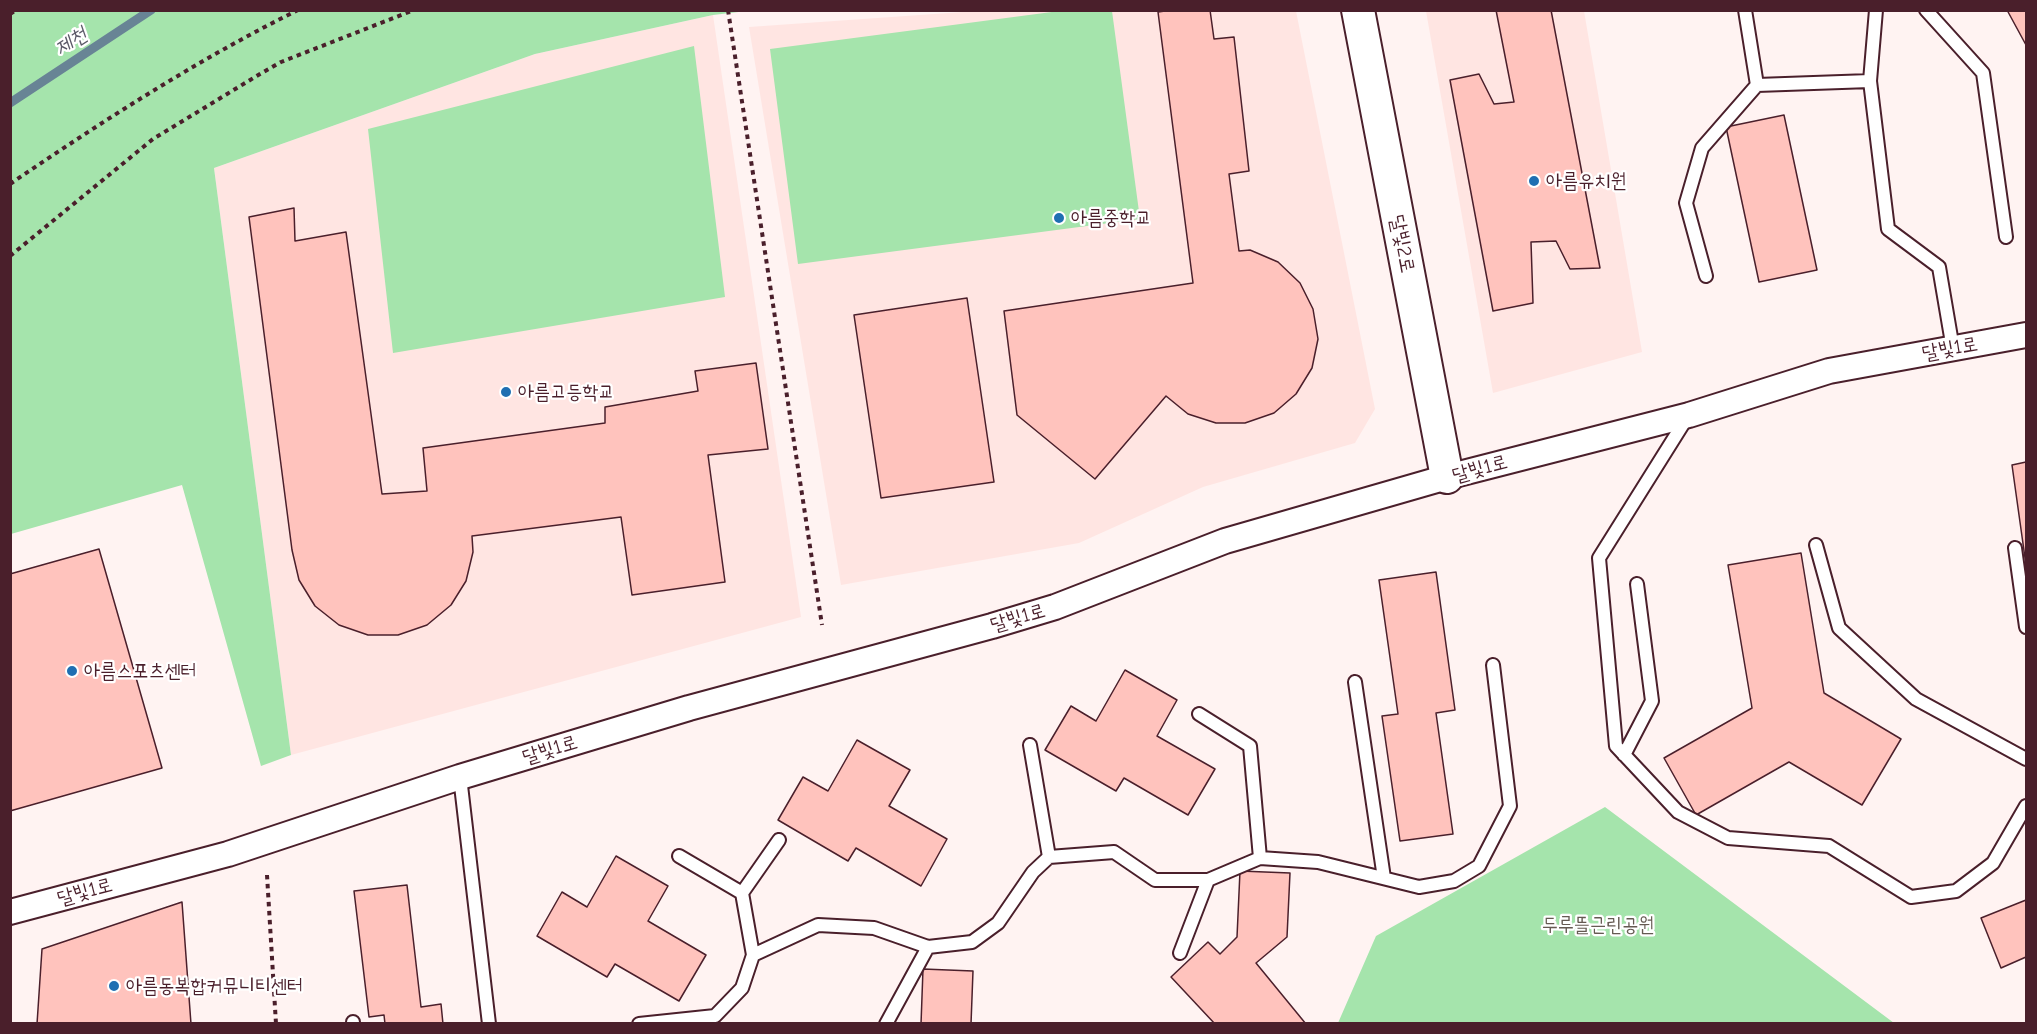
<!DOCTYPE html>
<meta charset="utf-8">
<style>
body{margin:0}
#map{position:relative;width:2037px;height:1034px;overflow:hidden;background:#fff3f2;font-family:"Comic Neue",sans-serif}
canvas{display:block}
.frame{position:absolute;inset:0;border:12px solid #4a1f2b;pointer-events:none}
</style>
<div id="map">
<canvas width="2037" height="1034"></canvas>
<div class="frame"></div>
</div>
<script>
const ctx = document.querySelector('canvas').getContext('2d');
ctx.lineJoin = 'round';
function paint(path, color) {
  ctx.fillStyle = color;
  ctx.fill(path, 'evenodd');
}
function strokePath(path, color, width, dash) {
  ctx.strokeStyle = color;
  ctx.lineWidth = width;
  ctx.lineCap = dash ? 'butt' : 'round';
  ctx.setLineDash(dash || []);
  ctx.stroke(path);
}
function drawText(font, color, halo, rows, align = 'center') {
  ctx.font = font + ' "Comic Neue","Poor Story",sans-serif';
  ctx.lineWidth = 4.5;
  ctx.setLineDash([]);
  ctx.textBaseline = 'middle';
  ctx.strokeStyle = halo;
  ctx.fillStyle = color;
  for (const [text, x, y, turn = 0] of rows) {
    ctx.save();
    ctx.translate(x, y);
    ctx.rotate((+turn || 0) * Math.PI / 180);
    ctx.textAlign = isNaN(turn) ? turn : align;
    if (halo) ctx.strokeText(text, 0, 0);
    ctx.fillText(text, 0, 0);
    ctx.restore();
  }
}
const built = new Path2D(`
 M991,10L1296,11L1375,409L1355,443L1203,487L1079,543L841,585L749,27Z
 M1426,11H1584L1642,352L1493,393Z
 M713,15L801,617L291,755L214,168L535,54Z`);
const green = new Path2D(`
 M11,10L747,11L713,15L535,54L214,168L291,755L261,766L182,485L11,534Z
 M1067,10L1112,11L1140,219L798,264L770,49Z
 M694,46L725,297L393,353L368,129Z
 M1605,807L1894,1023H1338L1376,936Z`);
const stream = new Path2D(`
 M10,103L151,10`);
const building = new Path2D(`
 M1172,10H1210L1214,39L1234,37L1249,171L1229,174L1239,251L1250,250L1278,262L1300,283L1313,309L1318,339L1312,368L1296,394L1274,413L1245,423H1216L1188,414L1166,396L1095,479L1017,415L1004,311L1193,283L1158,12Z
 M1496,10H1551L1600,268L1570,269L1556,241L1531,242L1533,303L1493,311L1450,80L1479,74L1494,104L1514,102Z
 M2007,10H2026V45Z
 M1784,115L1817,270L1759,282L1726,127Z
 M294,208L295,241L346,232L382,494L427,491L423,448L605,423V407L698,391L695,371L756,363L768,449L708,455L725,582L632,595L621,517L472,536L473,552L466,581L451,605L427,625L398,635H368L339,625L315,606L299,580L292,550L249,217Z
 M967,298L994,482L881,498L854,315Z
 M2026,462V565L2012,465Z
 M99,549L162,768L10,811V574Z
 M1801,553L1824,693L1901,739L1862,805L1789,762L1696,815L1664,758L1752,708L1728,565Z
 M1436,572L1455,710L1436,713L1453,834L1400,841L1382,716L1398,714L1379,580Z
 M1125,670L1177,700L1157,736L1215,769L1188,815L1124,778L1116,791L1045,750L1071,706L1096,721Z
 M857,740L910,770L889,806L947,839L921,886L856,848L848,861L778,820L803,777L828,791Z
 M616,856L668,886L648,921L706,955L679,1001L615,964L607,977L537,936L562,892L587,907Z
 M1240,871L1290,873L1287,937L1256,963L1306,1024H1215L1171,977L1208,942L1220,954L1237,937Z
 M407,885L421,1007L441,1004L443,1024H385L384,1015L369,1017L354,891Z
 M2026,900V957L2001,968L1981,918Z
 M182,902L191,1024H37L42,949Z
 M923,969L973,971L971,1024H921Z`);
const path = new Path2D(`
 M728,10L822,625
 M10,14L16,10
 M10,184C103,121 197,60 298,10
 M10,256L153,139L260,74L281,62L414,10
 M267,875L276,1024`);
const service = new Path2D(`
 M1745,10L1757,85
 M1876,10L1870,81L1888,229L1939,267L1953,349
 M1926,10L1983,73L2006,237
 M1706,276L1686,203L1702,148L1757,85L1870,81
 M1688,416L1599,558L1616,746L1678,812L1728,838L1829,846L1911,897L1956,891L1993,863L2026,806
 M1816,545L1839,628L1916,699L2026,759
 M2015,548L2026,627
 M1355,682L1384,878
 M1199,714L1250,746L1260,858
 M1030,745L1049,857
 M1624,755L1652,701L1637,584
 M460,777L489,1024
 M742,893L779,840
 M1180,953L1208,880
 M753,955L818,925L874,928L928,947L972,942L998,923L1033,872L1049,857L1114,852L1155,880H1208L1260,858L1318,862L1419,887L1454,881L1479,866L1510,806L1493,665
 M353,1022V1024
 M639,1024L715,1016L742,988L753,955L742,893L679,856
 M886,1024L928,947`);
const minor = new Path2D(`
 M10,912L228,854L460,777L689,708L992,626L1055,607L1225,541L1447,477L1689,415L1829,371L2026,335`);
const tertiary = new Path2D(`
 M1358,10L1447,477`);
const markers = [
 [1534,181,6,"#1f6fb2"],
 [1059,218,6,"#1f6fb2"],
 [506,392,6,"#1f6fb2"],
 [72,671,6,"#1f6fb2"],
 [114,986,6,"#1f6fb2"]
];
const poiNames = [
 ["아름유치원",1546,181],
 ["아름중학교",1071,218],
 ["아름고등학교",518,392],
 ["아름스포츠센터",84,671],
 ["아름동복합커뮤니티센터",126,986]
];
const streetNames = [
 ["달빛2로",1402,244,79],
 ["달빛1로",1950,349,-10],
 ["달빛1로",1480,469,-15],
 ["달빛1로",1018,618,-16],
 ["달빛1로",550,750,-17],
 ["달빛1로",85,892,-15]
];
const parkNames = [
 ["두루뜰근린공원",1598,925]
];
const waterNames = [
 ["제천",71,42,-33]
];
paint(built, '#ffe5e2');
paint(green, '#a5e4ac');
strokePath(stream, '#688495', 9);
paint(building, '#ffc3bd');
strokePath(building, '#4a1f2b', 1.5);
strokePath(service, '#4a1f2b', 16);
strokePath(minor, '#4a1f2b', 28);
strokePath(tertiary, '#4a1f2b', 36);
strokePath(path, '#4a1f2b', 4, [4.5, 4.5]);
strokePath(service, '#fff', 12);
strokePath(minor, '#fff', 24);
strokePath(tertiary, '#fff', 32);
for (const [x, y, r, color] of markers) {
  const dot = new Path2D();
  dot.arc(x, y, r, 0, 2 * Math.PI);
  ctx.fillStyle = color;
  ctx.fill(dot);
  strokePath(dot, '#fff', 2);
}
drawText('20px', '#4a1f2b', '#fff', poiNames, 'left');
drawText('20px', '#4a1f2b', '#fff', streetNames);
drawText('20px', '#655a52', '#fff', parkNames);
drawText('italic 21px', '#5c5a69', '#fff', waterNames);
</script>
